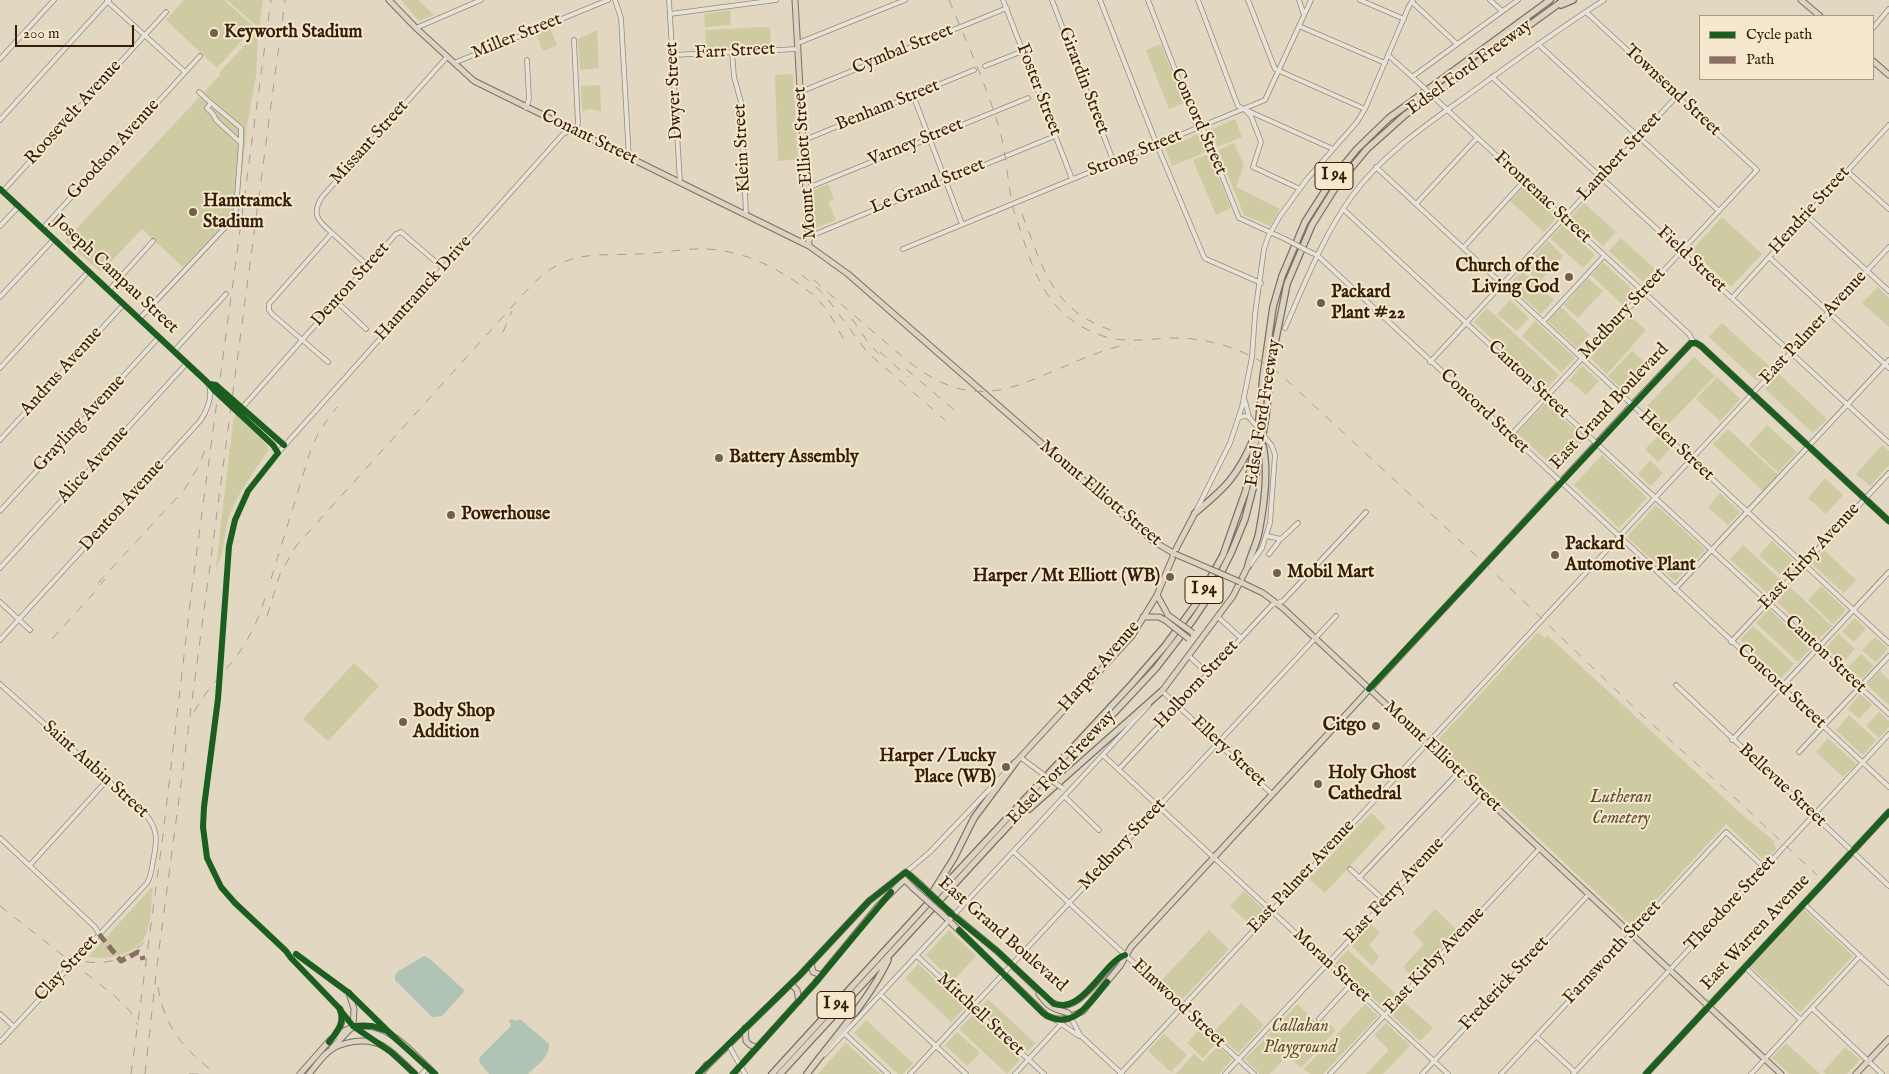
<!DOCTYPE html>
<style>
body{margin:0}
#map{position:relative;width:1889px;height:1074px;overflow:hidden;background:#e2d7c1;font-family:"IM FELL English",serif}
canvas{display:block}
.legend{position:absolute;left:1699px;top:15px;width:175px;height:65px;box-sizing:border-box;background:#f5e8ce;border:1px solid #a8977e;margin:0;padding:6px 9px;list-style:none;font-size:15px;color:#351e05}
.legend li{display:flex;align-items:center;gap:10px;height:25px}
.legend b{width:25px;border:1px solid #a8977e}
.scale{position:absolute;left:15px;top:25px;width:119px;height:22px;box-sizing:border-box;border:2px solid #351e05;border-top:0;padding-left:6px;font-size:15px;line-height:18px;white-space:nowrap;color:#351e05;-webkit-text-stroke:4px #f5e8ce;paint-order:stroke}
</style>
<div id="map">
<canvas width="1889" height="1074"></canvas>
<ul class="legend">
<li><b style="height:6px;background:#1b5e20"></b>Cycle path</li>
<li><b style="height:6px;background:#8d6e63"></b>Path</li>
</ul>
<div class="scale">200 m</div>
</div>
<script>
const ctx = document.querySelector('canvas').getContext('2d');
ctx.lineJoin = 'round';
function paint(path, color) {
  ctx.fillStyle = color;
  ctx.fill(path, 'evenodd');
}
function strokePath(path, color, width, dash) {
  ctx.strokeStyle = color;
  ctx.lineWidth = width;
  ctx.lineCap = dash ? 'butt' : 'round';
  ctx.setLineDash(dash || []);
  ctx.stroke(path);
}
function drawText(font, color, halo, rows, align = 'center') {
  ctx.font = font + ' "IM FELL English",serif';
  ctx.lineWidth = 4;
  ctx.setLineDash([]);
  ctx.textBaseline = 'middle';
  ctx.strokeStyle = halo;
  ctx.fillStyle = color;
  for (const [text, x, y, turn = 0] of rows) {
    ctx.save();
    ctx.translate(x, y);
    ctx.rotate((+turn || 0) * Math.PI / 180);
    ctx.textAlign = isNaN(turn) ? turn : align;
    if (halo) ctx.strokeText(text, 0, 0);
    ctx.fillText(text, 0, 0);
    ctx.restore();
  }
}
const green = new Path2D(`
 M184,0H224L254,27L217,68L166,20Z
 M227,0H263L259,28Z
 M401,0H418L434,15L419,21Z
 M730,10L731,25L705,27L704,14Z
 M764,27L770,28L771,46L706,49L705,30Z
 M550,28L557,45L543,51L536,34Z
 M597,30L599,68L580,70L578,39Z
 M256,33L258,34L256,76L247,126L238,209L183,267L142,229L101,272L65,241L220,75L219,73Z
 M1161,44L1184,103L1169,109L1146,50Z
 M793,74L798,159L778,161L775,75Z
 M600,85L601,112L591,109L582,111L581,86Z
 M1235,119L1242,137L1217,147L1210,130Z
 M1201,133L1208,151L1172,166L1165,148Z
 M1234,143L1244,165L1236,187L1280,209L1270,226L1244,215L1218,150Z
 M1209,154L1231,208L1216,215L1193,160Z
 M828,184L834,199L828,202L836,220L814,229L812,191Z
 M1523,187L1556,218L1544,232L1510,201Z
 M1584,203L1616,232L1603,246L1571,217Z
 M1722,217L1762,254L1731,287L1692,250Z
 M1563,225L1595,255L1583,268L1550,238Z
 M1621,238L1655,269L1643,282L1609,251Z
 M1548,241L1563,256L1539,282L1524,267Z
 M1603,262L1635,292L1623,305L1591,275Z
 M1522,271L1554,300L1541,314L1509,284Z
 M1588,278L1603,291L1578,318L1564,305Z
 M1878,287L1889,298V327L1862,303Z
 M1510,300L1529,318L1517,331L1497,314Z
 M1561,307L1590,335L1577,348L1548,321Z
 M1487,308L1559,375L1546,389L1474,322Z
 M1629,315L1646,330L1607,374L1590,358Z
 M1535,321L1575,358L1561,372L1522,336Z
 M1722,323L1770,367L1757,381L1709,337Z
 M1632,351L1650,367L1626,393L1608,376Z
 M1694,357L1715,376L1664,429L1644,409Z
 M1582,366L1599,381L1586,395L1569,380Z
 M1779,374L1827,419L1813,433L1765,389Z
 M1717,377L1740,399L1720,421L1696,399Z
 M1546,403L1585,439L1556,469L1517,433Z
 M236,414L267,445L268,450C254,473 237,493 228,519C225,531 223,561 216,567L233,422Z
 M1767,425L1797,452L1778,472L1749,445Z
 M1728,429L1778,475L1763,491L1713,444Z
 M1658,436L1671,448L1658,462L1645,449Z
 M1882,445L1889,451V465L1870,486L1856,474Z
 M1602,455L1647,498L1619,528L1574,485Z
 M1650,460L1663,473L1651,486L1638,474Z
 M1825,478L1843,495L1826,514L1808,498Z
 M1720,493L1740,512L1728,525L1708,507Z
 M1656,505L1705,550L1675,581L1627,537Z
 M1772,541L1797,564L1784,578L1759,555Z
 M1743,545L1781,580L1768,594L1730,559Z
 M1824,550L1856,580L1844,593L1812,564Z
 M1821,586L1846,610L1833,624L1808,600Z
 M1790,587L1832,626L1818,640L1777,602Z
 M1769,609L1811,648L1798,662L1756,623Z
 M1855,618L1866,629L1854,642L1842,631Z
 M1753,626L1794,664L1781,678L1740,640Z
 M1538,632L1545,638L1547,635L1739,812L1775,842L1773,844L1777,848L1765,861L1726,824L1632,926L1436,742Z
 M1839,634L1855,649L1842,663L1826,648Z
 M1875,637L1888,649L1876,662L1862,650Z
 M1861,654L1874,666L1861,679L1848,667Z
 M354,663L379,686L328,741L303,719Z
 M1880,671L1889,680V705L1867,685Z
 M1860,694L1872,705L1859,719L1848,709Z
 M1879,712L1889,721V727L1879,738L1866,726Z
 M1849,715L1876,740L1863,755L1836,730Z
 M1828,738L1856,764L1843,777L1816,752Z
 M1371,813L1386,827L1325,893L1309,879Z
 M153,886C151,901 152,919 146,934C138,955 108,960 88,957Z
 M1244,891L1264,910L1250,925L1230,906Z
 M1435,909L1457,930L1412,978L1403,967L1424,944L1413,933Z
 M1804,910L1853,956L1800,1012L1751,967Z
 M1371,924L1380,933L1369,945L1379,957L1372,966L1351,945Z
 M949,930L976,956L953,981L926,955Z
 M1209,930L1229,949L1181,1001L1160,982Z
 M1348,950L1397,995L1385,1009L1335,963Z
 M918,964L965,1007L951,1022L905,978Z
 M988,999L1035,1043L1028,1051L980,1007Z
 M1404,1002L1433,1028L1420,1041L1392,1015Z
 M1241,1003L1264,1025L1238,1053L1215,1031Z
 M1298,1004L1313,1020L1320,1022L1324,1019L1336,1030L1303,1066L1300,1067L1267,1036Z
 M1365,1004L1378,1016L1323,1074H1310L1304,1069Z
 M973,1015L1020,1060L1007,1074L959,1029Z
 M866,1020L913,1063L903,1074H898L854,1033Z
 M1386,1023L1410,1046L1383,1074H1366L1389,1050L1374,1035Z
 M1200,1029L1216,1043L1203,1058L1187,1043Z
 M957,1032L980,1053L967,1066L945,1045Z
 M1164,1034L1187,1055L1171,1072L1148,1051Z
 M1266,1038L1286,1057L1270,1074H1260L1245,1059Z
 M846,1043L880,1074H818Z
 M1786,1043L1820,1074H1790L1772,1058Z
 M1218,1046L1232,1059L1219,1074H1176L1194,1054L1203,1062Z
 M1845,1047L1860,1060L1847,1074H1826L1823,1072Z`);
const water = new Path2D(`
 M424,956L430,959L464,990L463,993L442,1016L432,1017L395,980V976L397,972Z
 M512,1019L515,1021L520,1019L549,1044C550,1057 536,1066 528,1074H489L479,1062L480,1057L511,1026L509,1020Z`);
const minorTunnel = new Path2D(`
 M1608,549L1615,541`);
const minor = new Path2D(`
 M615,0L621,18L629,158
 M669,0L680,182
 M1003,0L1072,179
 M1052,0L1114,163
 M1100,0L1157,145L1204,257L1206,259L1261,283
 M1148,0L1196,124L1204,131L1239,218L1285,239
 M1198,0L1238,106L1244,109
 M1248,0L1275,69L1365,109
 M1299,0L1304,15
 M1360,0L1404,19
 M1490,0L1502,11
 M107,1L185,72
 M1412,2L1457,44
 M670,14L776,0
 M1299,26L1385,63
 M416,28L481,0
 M1873,28L1889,9
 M798,43L905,0
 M1538,44L1719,211
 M732,52L734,77L741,102L746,215
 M672,55L798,49
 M1388,55L1419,83
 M0,59L54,0
 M454,63L608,0
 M985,66L1023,51
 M1412,77L1518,0
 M1492,77L1889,443
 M199,92L211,103
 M800,92L1007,8
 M913,95L962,224
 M1441,104L1689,334L1694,343
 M526,108L529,99L527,60
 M1244,109L1251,116L1261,142L1253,167L1300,189
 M1246,110L1333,149
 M0,120L109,0
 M802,141L974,70
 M1376,167L1889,643
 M1847,171L1889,209
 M0,189L196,371C200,375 208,380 209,386C213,397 206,413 200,421L0,640
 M805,189L1028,98
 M3,191L166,12
 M1416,204L1477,138
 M1343,209L1889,714
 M1807,216L1889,291
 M0,226L19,206
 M43,228L200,56
 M332,233C318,221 311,214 322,197L447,57
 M809,241L813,235L1055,136
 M1463,248L1524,181
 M903,249L1265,100L1311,0
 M1312,253L1317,255L1889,787
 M1769,257L1889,368
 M109,290L153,241
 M0,297L54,239
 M1732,298L1889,125
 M336,301L366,329
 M140,318L233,219L236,210L241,143L216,120L213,114L207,108L211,103L241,128V143
 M1543,322L1604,256
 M1285,328C1305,283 1323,236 1352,196C1383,154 1426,125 1468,95C1513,62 1557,30 1604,0
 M174,351L226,294
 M328,362L272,314L269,310V304L332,233L368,266
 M1430,362L1677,96
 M0,368L89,271
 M241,409L396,234L401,232L443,268
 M1239,418L1244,416L1249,417L1245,401
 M1510,436L1757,170L1586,12
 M0,440L124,304
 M284,445L216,385L209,384L214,390L273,445L278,453L563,134L576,128L578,124L574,40
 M0,511L159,337
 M1196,511L1230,443L1242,407L1252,357L1255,314L1264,249L1268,237L1280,216L1307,179L1357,122L1365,109L1409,6L1413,0
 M1267,536L1281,539L1298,523
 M1615,541L1889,247
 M1269,554L1277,544L1280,539
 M1250,565L1262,548L1270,523L1275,455L1272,446
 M0,568L187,363
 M1675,589L1889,360
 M0,602L30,630
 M1218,617L1241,638
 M1731,642L1889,473
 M1189,656L1208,674
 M0,684L144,813C159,828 157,842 153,861C152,869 151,877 147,883L0,1042
 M1676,685L1889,886
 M1161,692L1162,691L1272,794
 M1732,740L1889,572
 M1799,752L1889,656
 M1104,756L1448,1074
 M1020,757L1036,769
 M1119,769L1272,605L1283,601L1366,512
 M1065,797L1099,830
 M0,838L95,927L99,934
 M1014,852L1254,1074
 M30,865L108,779
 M1350,869L1386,902
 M906,872L930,852L1005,773
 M1359,878L1459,772
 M1804,904L1889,983
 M917,956L1044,1074
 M1745,967L1801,1020
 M881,995L966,1074
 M1812,1008L1882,1074
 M341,1011L353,1026L374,1041
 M0,1014L14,1027
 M1071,1018L1080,1035L1122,1074
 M1054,1019L1079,1036
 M1319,1019L1351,984
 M845,1034L888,1074
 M1536,1036L1575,1072
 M728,1044L745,1074
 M824,1055L1149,705
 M422,1074L428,1067
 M910,1074L1336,616
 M1015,1074L1061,1024
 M1120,1074L1608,549
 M1225,1074L1483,796
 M1330,1074L1540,848
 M1422,1074L1589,894
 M1501,1074L1726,832L1765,868
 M1573,1074L1889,734
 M1751,1074L1860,956`);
const major = new Path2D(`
 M389,0L416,28L474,81L809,246L848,274L1153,541L1175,554
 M795,0L809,246
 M1801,0L1820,16
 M1873,61L1889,75
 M1240,582L1263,593L1284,609L1781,1074
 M1157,595L1168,615
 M1143,617H1159L1165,620
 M1162,691L1233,596L1248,566
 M1015,763L1132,636L1157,595L1177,547L1195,513
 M903,878L914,889
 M945,908L997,951L1051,1002C1079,1020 1104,964 1125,955
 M941,913L1047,1016L1057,1019H1066L1083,1011L1120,966L1131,947L1635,402L1691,343H1696L1701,346L1889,521
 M811,963L813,972L821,975
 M791,984L797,990L799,1001
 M1039,994C1049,1008 1052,1008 1068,1013L1071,1018
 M745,1028L746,1041L750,1045L756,1047
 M336,1033C342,1025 344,1019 340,1009
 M329,1042C372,1002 404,1045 435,1074
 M332,1048L353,1026L354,1009L349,993
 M705,1068L800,975L869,901L906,872L920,884
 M300,1074L330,1040
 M309,1074C315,1067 320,1059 327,1053C340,1041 367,1037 383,1046C395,1053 405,1065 415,1074
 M733,1074L815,983L878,906L904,880
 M1646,1074L1889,812
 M1856,1074L1889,1039`);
const highway = new Path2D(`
 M1561,5L1573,0
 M1195,513C1225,488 1237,477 1253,440
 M1248,566C1250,555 1257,544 1259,532C1264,506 1269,472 1263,446
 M1029,809L1162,691
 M929,898L954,858L974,818L1015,763
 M700,1074L707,1065
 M772,1074L933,898L1131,685L1165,646L1196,604L1223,555L1246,490L1258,429L1263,377L1273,307L1282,276L1305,222L1333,178L1357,149L1389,118L1550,0
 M780,1074L995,840L1156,668L1193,620L1211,593L1232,551L1245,519L1255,481L1266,416L1272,358L1287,284L1312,225L1337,185L1367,149L1405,115L1564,0
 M807,1074C834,1037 868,1002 888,960`);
const rail = new Path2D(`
 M949,0C967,43 987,86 1000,131C1006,153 1007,175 1011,198C1013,212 1019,225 1023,238C1038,286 1055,321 1106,337C1128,343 1149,339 1170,338C1210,337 1248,350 1280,374L1485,564L1643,716L1735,798L1817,875
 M1022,214C1045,273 1052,312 1119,333
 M802,275L824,294L867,352L945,420
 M814,280C835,299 856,317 877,335C919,371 954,405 1015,386C1053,374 1089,352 1129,344
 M852,319L870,345L883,358
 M503,332L512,311
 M880,352L908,377
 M906,369L954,410
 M271,579L311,449L320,430L337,407
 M98,583L184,490L197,469L206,448
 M267,616L280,574L296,546L528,289C565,249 591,256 640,254C663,253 685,248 708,249C740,251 767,263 793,280C803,287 813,293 820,302C831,314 838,329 846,344
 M52,639L93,594L105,579
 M194,712C205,691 222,675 236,657C249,639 259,619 265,598
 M0,906L116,997L130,1011L138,1025
 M69,956C97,970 131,961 149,936
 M158,987C164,1028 185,1050 216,1074
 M131,1074L163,835L192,587L271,0
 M145,1074L158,957L285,0
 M189,1074H200`);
const minorBridge = new Path2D(`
 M1419,83L1441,104
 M1285,239L1312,253
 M1249,417L1272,446
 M1036,769L1062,788`);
const majorBridge = new Path2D(`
 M1175,554L1240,582
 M1168,615L1193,633
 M1165,620L1189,639
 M920,884L945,908
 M914,889L941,913`);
const quiet = new Path2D(`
 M99,934L121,961L138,952L142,955L143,960`);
const cycleway = new Path2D(`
 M0,189L209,384
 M284,445L216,385L209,384L214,390L273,445L278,453L248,491L235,520L229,546L218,699L204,807L203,827L207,858L221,887L235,903L286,951L291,958L340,1009C345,1023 338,1031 329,1042
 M1369,689L1691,343H1696L1701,346L1889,521
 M959,930L1043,1013C1072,1034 1091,1001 1107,982
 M296,954L349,993L397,1040
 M341,1011L353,1026L391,1052L415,1074
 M353,1026H372L387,1031L435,1074
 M698,1074L800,975L869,901L906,872L954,916L997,951L1054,1004C1083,1014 1102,964 1125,955
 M733,1074L815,983L891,892
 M1646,1074L1889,812`);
const markers = [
 [214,33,5,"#725f47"],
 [193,212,5,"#725f47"],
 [1569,277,5,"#725f47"],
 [1321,303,5,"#725f47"],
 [719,458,5,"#725f47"],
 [451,515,5,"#725f47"],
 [1555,555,5,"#725f47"],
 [1277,573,5,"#725f47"],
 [1170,577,5,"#725f47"],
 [403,722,5,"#725f47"],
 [1376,726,5,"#725f47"],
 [1006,767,5,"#725f47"],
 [1318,784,5,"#725f47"]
];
const shields = [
 [1334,176,38],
 [1204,590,38],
 [836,1005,38]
];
const shieldNames = [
 ["I 94",1334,176],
 ["I 94",1204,590],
 ["I 94",836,1005]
];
const poiNames = [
 ["Keyworth Stadium",224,33],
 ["Hamtramck",203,202],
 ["Stadium",203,223],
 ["Church of the",1559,267,"right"],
 ["Living God",1559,288,"right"],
 ["Packard",1331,293],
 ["Plant #22",1331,314],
 ["Battery Assembly",729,458],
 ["Powerhouse",461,515],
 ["Packard",1565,545],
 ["Automotive Plant",1565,566],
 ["Mobil Mart",1287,573],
 ["Harper / Mt Elliott (WB)",1160,577,"right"],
 ["Body Shop",413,712],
 ["Addition",413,733],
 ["Citgo",1366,726,"right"],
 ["Harper / Lucky",996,757,"right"],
 ["Place (WB)",996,778,"right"],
 ["Holy Ghost",1328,774],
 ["Cathedral",1328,795]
];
const streetNames = [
 ["Miller Street",517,37,-22],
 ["Cymbal Street",903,50,-22],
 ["Farr Street",735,52,-3],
 ["Edsel Ford Freeway",1470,68,-36],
 ["Girardin Street",1083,81,69],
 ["Foster Street",1038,90,69],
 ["Dwyer Street",675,91,-93],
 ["Townsend Street",1672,91,43],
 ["Benham Street",888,106,-22],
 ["Roosevelt Avenue",74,113,-48],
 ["Concord Street",1198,122,66],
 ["Conant Street",589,138,26],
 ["Missant Street",370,143,-48],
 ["Varney Street",916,143,-22],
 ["Klein Street",743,148,-93],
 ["Goodson Avenue",114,150,-48],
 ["Strong Street",1135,154,-22],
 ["Lambert Street",1620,157,-47],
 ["Mount Elliott Street",806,163,-94],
 ["Le Grand Street",928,187,-22],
 ["Frontenac Street",1542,198,43],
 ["Hendrie Street",1810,211,-48],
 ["Field Street",1691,260,43],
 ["Joseph Campau Street",115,275,43],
 ["Denton Street",351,285,-48],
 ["Hamtramck Drive",424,289,-48],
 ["Medbury Street",1623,314,-47],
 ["East Palmer Avenue",1814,328,-47],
 ["Andrus Avenue",62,372,-48],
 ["Canton Street",1528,380,43],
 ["East Grand Boulevard",1610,407,-47],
 ["Concord Street",1484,412,43],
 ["Edsel Ford Freeway",1264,413,-81],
 ["Grayling Avenue",80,424,-47],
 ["Helen Street",1676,446,43],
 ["Alice Avenue",94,465,-48],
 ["Mount Elliott Street",1100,494,40],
 ["Denton Avenue",123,506,-48],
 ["East Kirby Avenue",1810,557,-47],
 ["Canton Street",1825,655,43],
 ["Harper Avenue",1100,667,-49],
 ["Holborn Street",1197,685,-47],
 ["Concord Street",1781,687,43],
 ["Ellery Street",1228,752,43],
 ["Mount Elliott Street",1442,757,43],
 ["Edsel Ford Freeway",1062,768,-47],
 ["Saint Aubin Street",95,770,42],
 ["Bellevue Street",1782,786,43],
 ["Medbury Street",1123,845,-47],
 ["East Palmer Avenue",1302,877,-47],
 ["East Ferry Avenue",1395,891,-47],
 ["Theodore Street",1731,904,-47],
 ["East Warren Avenue",1756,933,-47],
 ["East Grand Boulevard",1002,935,41],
 ["Farnsworth Street",1613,953,-47],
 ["East Kirby Avenue",1435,961,-47],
 ["Moran Street",1331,966,43],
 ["Clay Street",67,969,-47],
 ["Frederick Street",1505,984,-47],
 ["Elmwood Street",1178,1004,43],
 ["Mitchell Street",980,1015,43]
];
const parkNames = [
 ["Lutheran",1621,798],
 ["Cemetery",1621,819],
 ["Callahan",1300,1027],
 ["Playground",1300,1048]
];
paint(green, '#cecaa2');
paint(water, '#b0c3b4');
strokePath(minorTunnel, '#bfb29b', 4, [4, 2]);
strokePath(minor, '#938a7b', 5.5);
strokePath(major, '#7a7162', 7);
strokePath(highway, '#7a7162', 8);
strokePath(minor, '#e7e2d7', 4);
strokePath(major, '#dbd2c2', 5);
strokePath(highway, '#dbd2c2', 5.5);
strokePath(rail, '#a59e94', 1, [9, 9]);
strokePath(minorBridge, '#938a7b', 5.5, []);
strokePath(majorBridge, '#7a7162', 7, []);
strokePath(minorBridge, '#e7e2d7', 4);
strokePath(majorBridge, '#dbd2c2', 5);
strokePath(quiet, '#8d6e63', 5, [10, 5]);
strokePath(cycleway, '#1b5e20', 6);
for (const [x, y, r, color] of markers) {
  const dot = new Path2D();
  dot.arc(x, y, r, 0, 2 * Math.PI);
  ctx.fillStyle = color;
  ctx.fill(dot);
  strokePath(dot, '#f5e8ce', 2);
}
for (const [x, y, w] of shields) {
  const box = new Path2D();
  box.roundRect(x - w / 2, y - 13.5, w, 27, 4);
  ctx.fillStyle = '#f5e8ce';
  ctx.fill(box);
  strokePath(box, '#351e05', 1);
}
drawText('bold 16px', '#351e05', null, shieldNames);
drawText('bold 18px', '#351e05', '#f5e8ce', poiNames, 'left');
drawText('18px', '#351e05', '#f5e8ce', streetNames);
drawText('italic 18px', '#5e4e2d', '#f5e8ce', parkNames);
</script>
